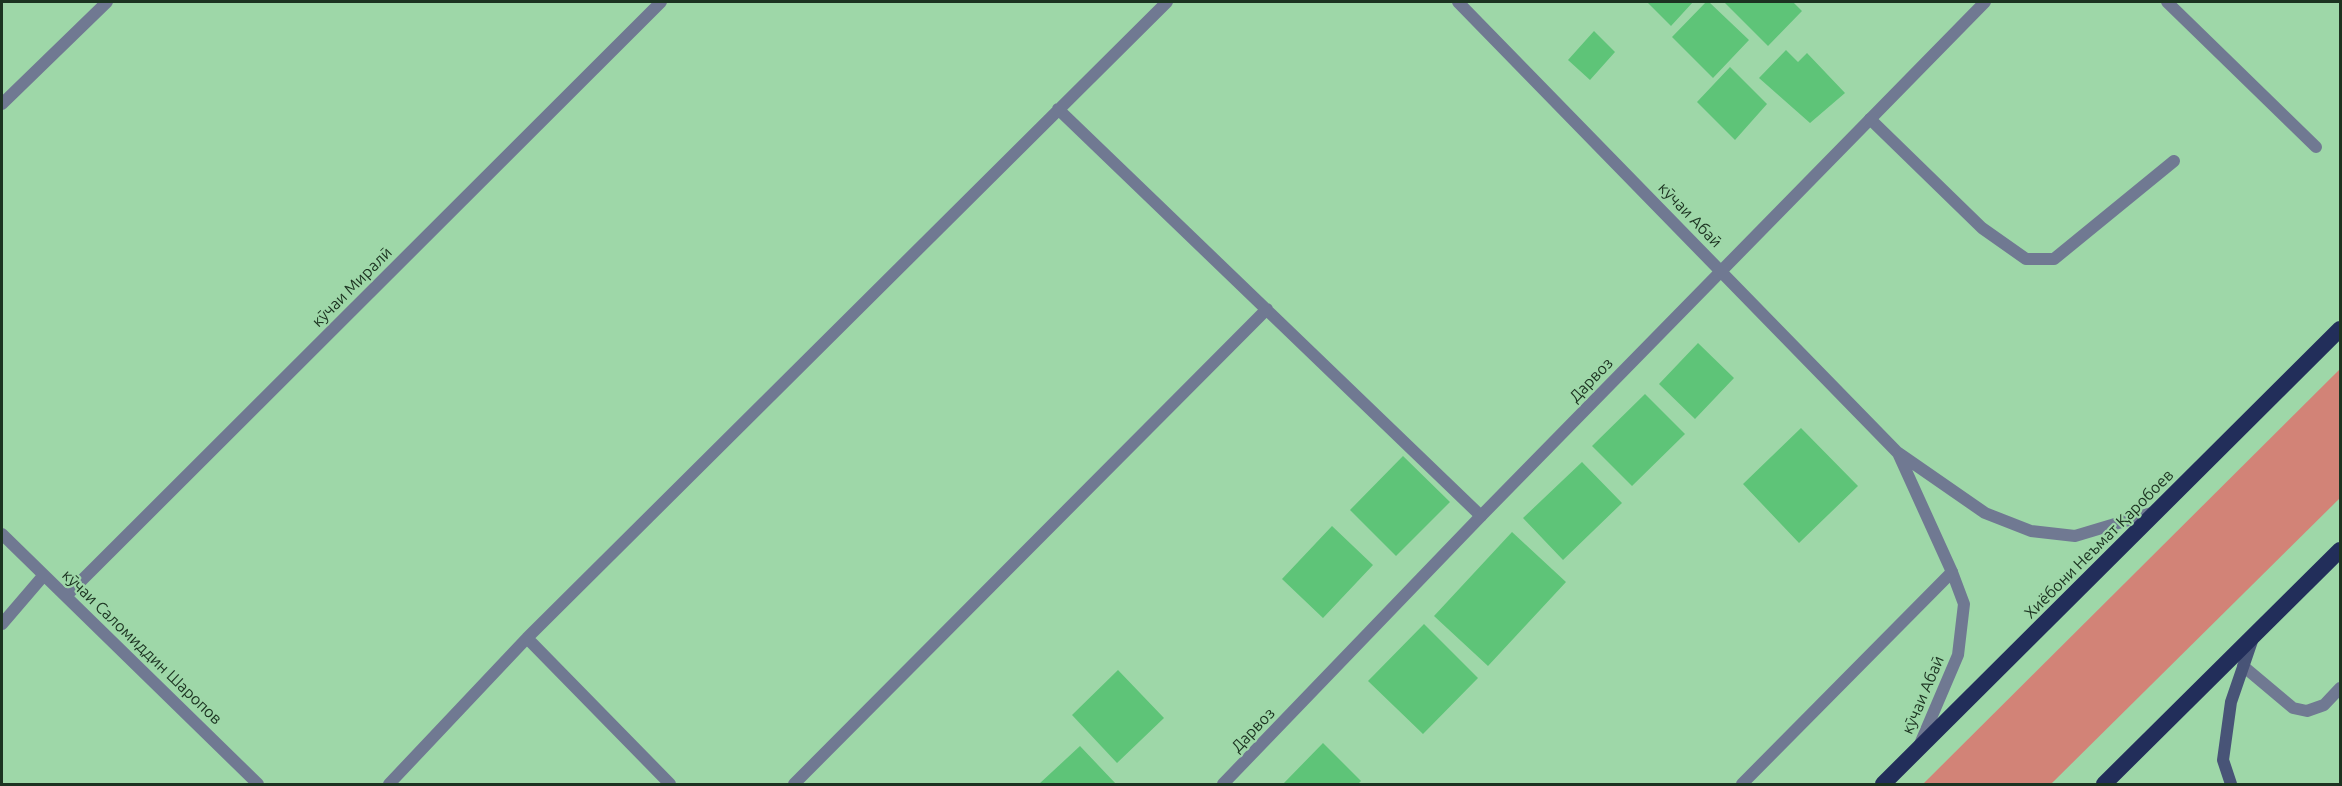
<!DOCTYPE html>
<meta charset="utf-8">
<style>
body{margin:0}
#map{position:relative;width:2342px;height:786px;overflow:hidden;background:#9ed7a8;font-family:Ubuntu,sans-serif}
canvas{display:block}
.frame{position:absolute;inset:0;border:3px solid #1c3321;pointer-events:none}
</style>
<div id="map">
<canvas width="2342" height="786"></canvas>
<div class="frame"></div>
</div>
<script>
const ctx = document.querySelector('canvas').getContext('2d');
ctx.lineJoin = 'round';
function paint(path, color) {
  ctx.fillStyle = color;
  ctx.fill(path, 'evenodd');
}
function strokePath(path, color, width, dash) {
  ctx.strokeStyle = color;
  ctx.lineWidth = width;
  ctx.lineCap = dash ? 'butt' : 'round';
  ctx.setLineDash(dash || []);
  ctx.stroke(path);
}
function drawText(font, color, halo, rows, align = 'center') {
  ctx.font = font + ' Ubuntu,sans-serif';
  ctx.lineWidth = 4.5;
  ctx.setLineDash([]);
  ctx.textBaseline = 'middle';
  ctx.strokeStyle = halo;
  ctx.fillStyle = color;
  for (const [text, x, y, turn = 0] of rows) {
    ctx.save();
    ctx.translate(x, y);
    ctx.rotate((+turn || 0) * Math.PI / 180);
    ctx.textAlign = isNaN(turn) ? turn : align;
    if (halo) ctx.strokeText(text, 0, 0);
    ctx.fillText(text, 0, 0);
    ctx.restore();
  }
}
const green = new Path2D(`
 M2340,369V498L2051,784H1923Z`);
const building = new Path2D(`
 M1647,2H1693L1671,26Z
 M1706,2H1709L1749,40L1713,78L1672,37Z
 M1724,2H1793L1802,11L1768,46Z
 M1594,31L1615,52L1590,80L1568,60Z
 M1786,50L1798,62L1807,53L1845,93L1810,123L1759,78Z
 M1730,67L1767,104L1735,140L1697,102Z
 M1698,343L1734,378L1695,419L1659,384Z
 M1645,394L1685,434L1632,486L1592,446Z
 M1801,428L1858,486L1799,543L1743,484Z
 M1403,456L1450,502L1396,556L1350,510Z
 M1582,462L1622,503L1563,560L1523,518Z
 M1332,526L1373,565L1323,618L1282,579Z
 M1512,532L1566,582L1488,666L1434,616Z
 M1424,624L1478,678L1423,734L1368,681Z
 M1118,670L1164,718L1117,763L1072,715Z
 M1323,743L1361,781L1358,784H1283Z
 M1080,746L1116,784H1039Z`);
const service = new Path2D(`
 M2167,2L2316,147
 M1058,109L1481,516
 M1870,119L1982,228L2026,259H2054L2174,161
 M527,638L670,784
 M2243,666L2293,708L2307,711L2324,705L2340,688
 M389,784L527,638L1167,2
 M794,784L1267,309
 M1742,784L1952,572`);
const minor = new Path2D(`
 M2,104L107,2
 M2,534L258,784
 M66,596L661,2
 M2,624L44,575
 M1223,784L1481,516L1985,2`);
const tertiary = new Path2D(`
 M1458,2L1897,452L1985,513L2031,531L2075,536L2155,512
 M1898,453L1952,572L1964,604L1958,655L1920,744`);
const secondary = new Path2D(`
 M2231,784L2223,760L2231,702L2253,638`);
const trunk = new Path2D(`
 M1883,784L2340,329
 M2104,784L2340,550`);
const streetNames = [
 ["кӯчаи Абаӣ",1690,215,46],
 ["кӯчаи Миралӣ",352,287,-45],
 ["Дарвоз",1591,380,-46],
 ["Хиёбони Неъмат Қаробоев",2099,544,-45],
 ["кӯчаи Саломиддин Шаропов",142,647,44],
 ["кӯчаи Абаӣ",1923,695,-67],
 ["Дарвоз",1253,730,-46]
];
paint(green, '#d28377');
paint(building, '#5ec478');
strokePath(service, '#707992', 12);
strokePath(minor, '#707992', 12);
strokePath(tertiary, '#707992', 12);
strokePath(secondary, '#485477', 12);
strokePath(trunk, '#222e5a', 16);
drawText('16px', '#1c3321', '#9ed7a8', streetNames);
</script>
